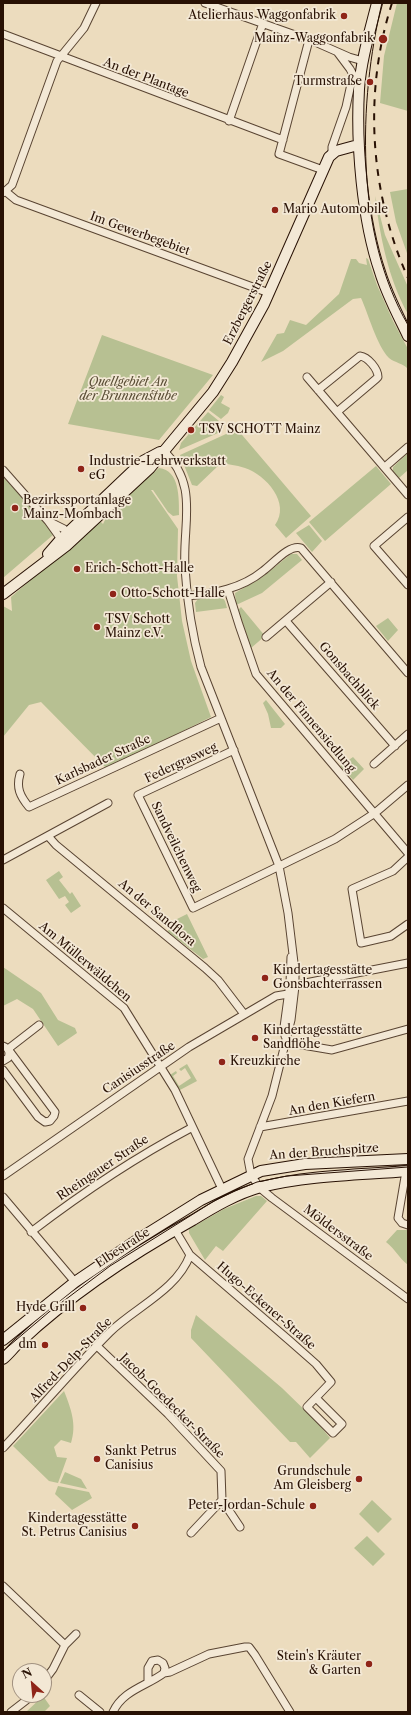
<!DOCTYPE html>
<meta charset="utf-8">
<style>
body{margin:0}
#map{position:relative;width:411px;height:1715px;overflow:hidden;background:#ecdcbe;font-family:"Libre Caslon Text",serif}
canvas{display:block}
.frame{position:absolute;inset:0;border:4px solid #281104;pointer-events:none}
.north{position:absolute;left:12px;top:1663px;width:40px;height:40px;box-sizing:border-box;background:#f3e8d5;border:1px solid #a29281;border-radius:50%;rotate:333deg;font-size:11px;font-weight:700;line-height:16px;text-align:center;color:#281104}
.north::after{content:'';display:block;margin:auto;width:14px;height:18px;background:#8f2418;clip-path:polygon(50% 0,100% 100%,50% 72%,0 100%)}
</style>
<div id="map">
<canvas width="411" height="1715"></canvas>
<div class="frame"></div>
<div class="north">N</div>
</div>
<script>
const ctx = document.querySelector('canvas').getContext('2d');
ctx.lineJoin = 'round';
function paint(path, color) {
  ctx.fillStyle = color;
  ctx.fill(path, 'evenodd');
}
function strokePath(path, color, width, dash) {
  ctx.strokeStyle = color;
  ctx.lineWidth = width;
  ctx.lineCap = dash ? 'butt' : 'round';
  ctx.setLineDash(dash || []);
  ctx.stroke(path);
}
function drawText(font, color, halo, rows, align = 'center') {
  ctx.font = font + ' "Libre Caslon Text",serif';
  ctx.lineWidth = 3.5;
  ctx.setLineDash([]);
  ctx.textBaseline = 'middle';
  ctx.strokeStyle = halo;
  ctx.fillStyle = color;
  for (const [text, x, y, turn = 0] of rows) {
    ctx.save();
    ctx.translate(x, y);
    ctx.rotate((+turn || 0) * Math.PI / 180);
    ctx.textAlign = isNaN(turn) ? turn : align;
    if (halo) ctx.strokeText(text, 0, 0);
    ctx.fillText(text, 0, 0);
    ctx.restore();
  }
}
const green = new Path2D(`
 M397,3H408V111L380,103L384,56Z
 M408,189V256L396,222L390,192Z
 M375,196L385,235L408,287V314C388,278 380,236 375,196Z
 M366,258L368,259L377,285L393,321L408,349V369C403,363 395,363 389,358C377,346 368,313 361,298L353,299L283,351L261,362L277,334L284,333L290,320L306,325L339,294L351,259H356L359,263L367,265Z
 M102,335L213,375L159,440L68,424Z
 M221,395L224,397L221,403L230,408L228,413L221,419L209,410Z
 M208,412L219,421L218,433L179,450L181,443Z
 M237,429L311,516L286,538L275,525C291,503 266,475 245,468C236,465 226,464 217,462L219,465L197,486L192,485L180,455Z
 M408,453V470L399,478L393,471V467Z
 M376,466L391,484L325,541L309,522Z
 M159,468C180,470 179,499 179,515L173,516L168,512L153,490H151L178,529L177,576L182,621L191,661L211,717L107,769L41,702L29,705L3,737V606L12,611L11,597L99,520L103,524L105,520L104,516Z
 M3,477L45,522L53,535L3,578Z
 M309,525L322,541L312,552L296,533Z
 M291,554H297L302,560L262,593L236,605L235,593L261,578Z
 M222,597L225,601L227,608L196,612L195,603L198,599Z
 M241,607L265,636L251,648L239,612L238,610Z
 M388,618L398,630L388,641L376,626Z
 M266,700L285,724L281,728H271L268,714L263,703Z
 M353,757L364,769L353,780L340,766Z
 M59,871L63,877L59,880L70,894L72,892L81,906L71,913L65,905L69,902L65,896L59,899L46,880Z
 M187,914L208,957L203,959L167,931L174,928L175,931L181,928L177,919Z
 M3,967L41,993L58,1020L75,1028L77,1033L58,1046L33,1009L17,999L3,1006Z
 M187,1064L197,1081L180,1090L170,1075L176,1071L177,1073L173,1076L179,1086L191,1078L185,1068L181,1071L179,1069Z
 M256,1196H261L267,1201L223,1251L216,1246L205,1260L189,1233V1229L224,1209Z
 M397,1230H408V1265C399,1258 395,1249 386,1242Z
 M196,1315L282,1388L316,1421L330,1438L310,1458L296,1442H290L191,1338V1330Z
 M64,1391C71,1409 77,1424 71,1443L61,1440L54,1447L57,1457L67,1458L58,1483L49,1481L13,1446Z
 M65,1472L81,1479L87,1489L60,1483Z
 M58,1486L89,1492L92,1498L72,1510L55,1494Z
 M372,1500L392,1519L378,1533L359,1514Z
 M367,1536L385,1554L373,1566L354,1548Z
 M43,1696L50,1706L44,1712H26Z`);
const street = new Path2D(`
 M205,3L315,42L349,57L363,61
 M3,34L283,140
 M309,40L279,154L323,170
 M338,53L350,69L359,86
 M229,121L263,23
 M332,153V147L346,107L351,84
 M5,191L16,200L269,293
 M3,193L12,185L57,61L84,28L96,3
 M307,377L408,495
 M318,390L360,356C368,357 378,369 378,377L376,379L337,412
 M163,450C200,486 182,523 185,568C187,601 192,634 201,667L279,866L288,913L295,971V986L291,1020L272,1096L248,1159L251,1175L260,1188L272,1198L408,1299
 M385,467L408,447
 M3,470L48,521L63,542
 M408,517L374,546L408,585
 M50,522L64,529L70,537
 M228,590L239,625L256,674L408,853
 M188,596C215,593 241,589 263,571C273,564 289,544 301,548L408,673
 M286,621L395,746
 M266,637L331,582
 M234,750L138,795L193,908L335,839L375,813L408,785
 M374,764L408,734
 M20,774C16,788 20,796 29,807L221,718
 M48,836L56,845L205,968L218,980L244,1014
 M408,857L393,871L352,889L361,943L391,936L408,924
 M3,860L108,803
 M3,908L124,1008L175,1090L222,1189
 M290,986L408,963
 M285,1036L284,1027L290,983L291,957
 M285,1042L332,1050L408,1029
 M3,1046C9,1048 10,1053 8,1058L3,1061
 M3,1070L38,1117L45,1122L50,1121L54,1116L55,1112L8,1049L39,1025
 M260,1127L408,1101
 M406,1171L398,1218L402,1223L408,1225
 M3,1176L189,1047L276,996L294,993
 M3,1197L75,1282
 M175,1230L190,1255L290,1341L316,1364L331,1382L307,1407L333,1433L342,1424L316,1398
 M31,1232C82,1193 134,1158 191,1128
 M97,1346L168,1414L221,1471L222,1500L240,1527
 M3,1448C39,1410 73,1369 110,1332C136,1307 177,1290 190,1255
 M191,1533L222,1500
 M3,1586L65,1645
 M44,1681L53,1669L65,1645L76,1634
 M148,1682V1668L152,1661L158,1660L163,1663L165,1668L164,1673
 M79,1695L100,1712
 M11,1712L33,1695
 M113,1712C123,1690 147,1686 164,1673L170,1672L209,1654L245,1647H249L255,1655L290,1712`);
const secondary = new Path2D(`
 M377,3C370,31 361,60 359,89C356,145 362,219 380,272C387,295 398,315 408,336
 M48,554L61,539L143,461L160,452
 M3,594L66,546L150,468L213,392L232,362L264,304L329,157L336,151L358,145
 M3,1340L75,1282L137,1240L201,1200L261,1171L305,1164L408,1159
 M3,1359C9,1354 14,1347 20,1342C71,1294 132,1254 193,1220C214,1207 236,1194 261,1187C309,1175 359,1175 408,1171`);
const tram = new Path2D(`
 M382,3C358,102 355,234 408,325
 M3,1351L49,1312L110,1266L214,1201L235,1191L257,1182L287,1176L408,1167`);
const rail = new Path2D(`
 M392,3C363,93 370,193 408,278`);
const markers = [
 [344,16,4,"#8f2418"],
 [383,39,5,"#8f2418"],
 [370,82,4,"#8f2418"],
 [275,210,4,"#8f2418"],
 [191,430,4,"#8f2418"],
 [81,469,4,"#8f2418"],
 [15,508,4,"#8f2418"],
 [77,569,4,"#8f2418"],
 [113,594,4,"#8f2418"],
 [97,627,4,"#8f2418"],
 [265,978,4,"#8f2418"],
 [255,1038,4,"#8f2418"],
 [222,1062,4,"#8f2418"],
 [83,1308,4,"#8f2418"],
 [45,1345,4,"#8f2418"],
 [97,1459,4,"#8f2418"],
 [359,1479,4,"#8f2418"],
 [313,1506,4,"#8f2418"],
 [135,1526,4,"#8f2418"],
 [369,1664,4,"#8f2418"]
];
const poiNames = [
 ["Atelierhaus Waggonfabrik",336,16,"right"],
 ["Mainz-Waggonfabrik",374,39,"right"],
 ["Turmstraße",362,82,"right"],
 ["Mario Automobile",283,210],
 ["TSV SCHOTT Mainz",199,430],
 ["Industrie-Lehrwerkstatt",89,462],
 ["eG",89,476],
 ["Bezirkssportanlage",23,501],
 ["Mainz-Mombach",23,515],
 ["Erich-Schott-Halle",85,569],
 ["Otto-Schott-Halle",121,594],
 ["TSV Schott",105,620],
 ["Mainz e.V.",105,634],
 ["Kindertagesstätte",273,971],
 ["Gonsbachterrassen",273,985],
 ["Kindertagesstätte",263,1031],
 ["Sandflöhe",263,1045],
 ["Kreuzkirche",230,1062],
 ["Hyde Grill",75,1308,"right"],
 ["dm",37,1345,"right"],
 ["Sankt Petrus",105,1452],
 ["Canisius",105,1466],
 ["Grundschule",351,1472,"right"],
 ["Am Gleisberg",351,1486,"right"],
 ["Peter-Jordan-Schule",305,1506,"right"],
 ["Kindertagesstätte",127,1519,"right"],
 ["St. Petrus Canisius",127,1533,"right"],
 ["Stein's Kräuter",361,1657,"right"],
 ["& Garten",361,1671,"right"]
];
const streetNames = [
 ["An der Plantage",146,78,21],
 ["Im Gewerbegebiet",140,234,20],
 ["Erzbergerstraße",248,303,-63],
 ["Gonsbachblick",349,676,49],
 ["An der Finnensiedlung",311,721,50],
 ["Karlsbader Straße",103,760,-25],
 ["Federgrasweg",181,763,-25],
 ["Sandveilchenweg",176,847,64],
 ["An der Sandflora",157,913,40],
 ["Am Müllerwäldchen",85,962,40],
 ["Canisiusstraße",139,1068,-34],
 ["An den Kiefern",332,1104,-10],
 ["An der Bruchspitze",324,1152,-4],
 ["Rheingauer Straße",103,1168,-34],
 ["Möldersstraße",338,1233,37],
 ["Elbestraße",123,1248,-33],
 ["Hugo-Eckener-Straße",266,1306,41],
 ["Alfred-Delp-Straße",71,1360,-46],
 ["Jacob-Goedecker-Straße",172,1406,45]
];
const parkNames = [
 ["Quellgebiet An",128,383],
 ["der Brunnenstube",128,397]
];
paint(green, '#b7c092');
strokePath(street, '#594432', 9);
strokePath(secondary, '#281104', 12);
strokePath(street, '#f3e8d5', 7);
strokePath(secondary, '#f3e8d5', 10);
strokePath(tram, '#281104', 1);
strokePath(rail, '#281104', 2, [7, 7]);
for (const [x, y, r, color] of markers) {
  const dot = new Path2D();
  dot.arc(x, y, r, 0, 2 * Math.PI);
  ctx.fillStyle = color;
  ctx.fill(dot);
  strokePath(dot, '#f3e8d5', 1.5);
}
drawText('12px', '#281104', '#f3e8d5', poiNames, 'left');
drawText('12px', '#281104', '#f3e8d5', streetNames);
drawText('italic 12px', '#5a4e36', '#f3e8d5', parkNames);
</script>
